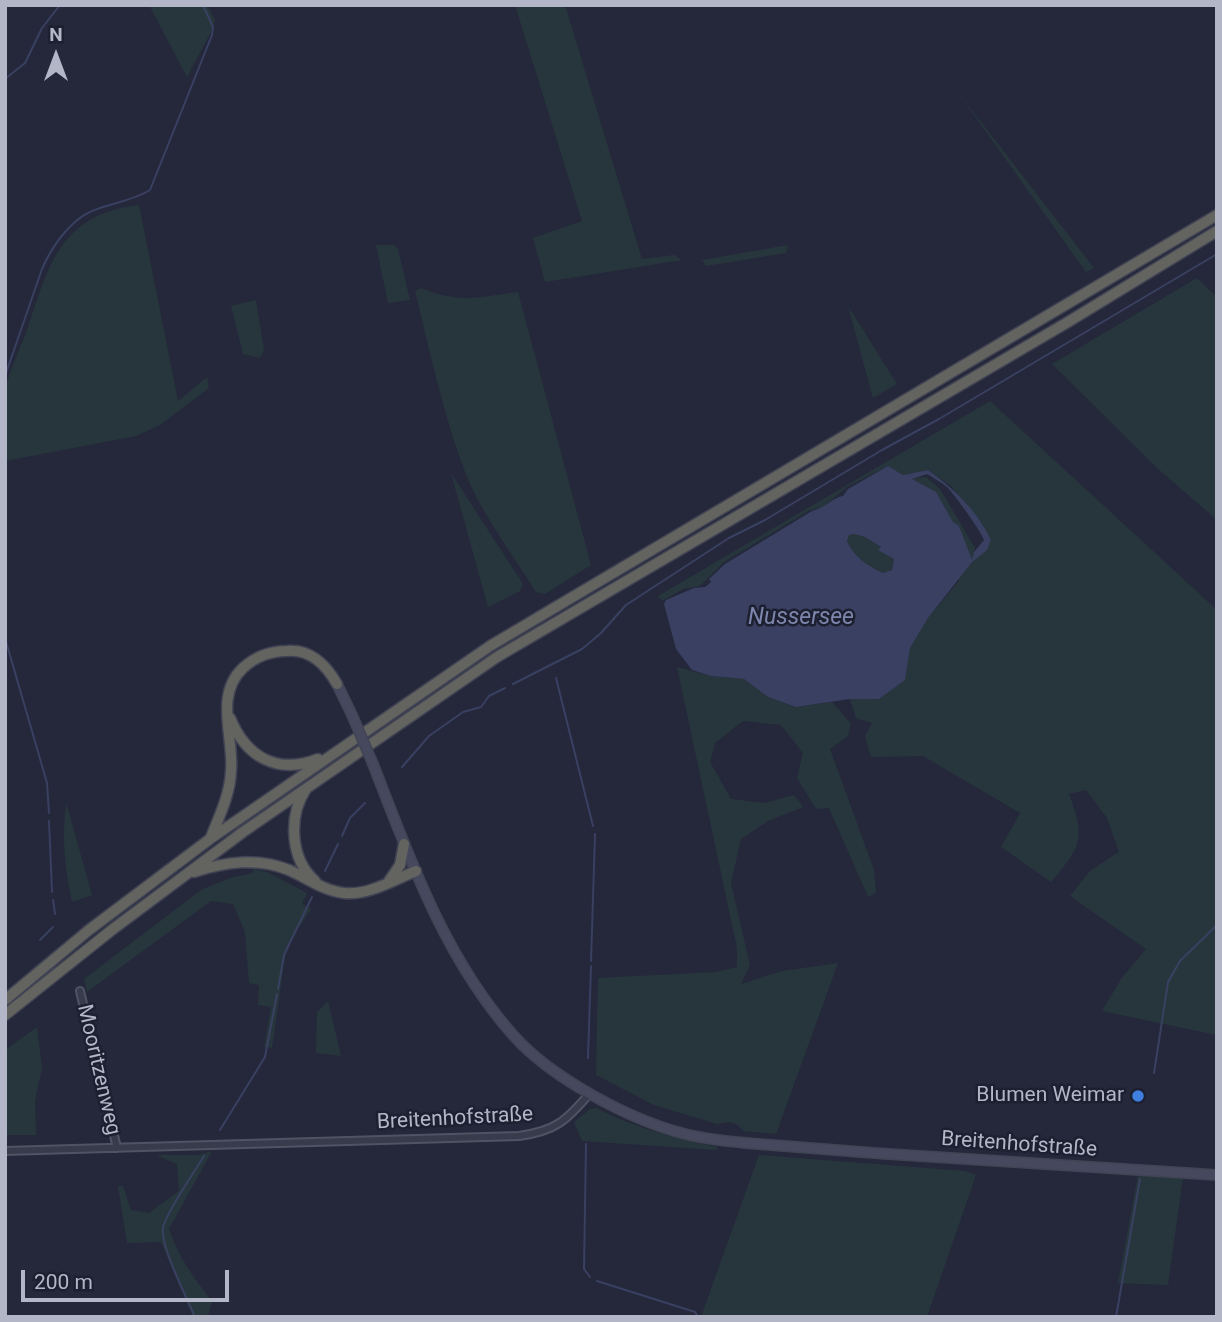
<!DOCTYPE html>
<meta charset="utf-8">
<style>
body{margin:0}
#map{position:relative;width:1222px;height:1322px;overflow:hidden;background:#24283a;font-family:Roboto,sans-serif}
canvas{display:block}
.frame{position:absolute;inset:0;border:7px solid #b3b6c6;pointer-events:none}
.north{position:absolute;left:21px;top:21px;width:70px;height:70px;-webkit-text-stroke:5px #1d2030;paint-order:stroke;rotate:0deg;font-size:19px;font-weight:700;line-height:28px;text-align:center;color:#b3b6c6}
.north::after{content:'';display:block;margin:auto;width:24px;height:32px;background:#b3b6c6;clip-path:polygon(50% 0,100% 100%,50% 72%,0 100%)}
.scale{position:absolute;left:21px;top:1270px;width:208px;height:32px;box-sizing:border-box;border:4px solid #b3b6c6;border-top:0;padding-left:9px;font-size:21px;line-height:24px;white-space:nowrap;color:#b3b6c6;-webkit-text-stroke:5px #1d2030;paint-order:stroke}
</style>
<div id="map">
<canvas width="1222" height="1322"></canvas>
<div class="frame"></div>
<div class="north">N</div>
<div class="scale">200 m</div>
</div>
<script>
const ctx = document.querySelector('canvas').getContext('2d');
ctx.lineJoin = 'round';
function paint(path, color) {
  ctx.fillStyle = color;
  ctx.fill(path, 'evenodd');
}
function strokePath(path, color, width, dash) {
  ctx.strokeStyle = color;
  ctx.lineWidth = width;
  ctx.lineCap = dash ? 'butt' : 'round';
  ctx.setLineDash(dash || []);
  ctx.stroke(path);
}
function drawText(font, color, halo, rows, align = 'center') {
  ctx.font = font + ' Roboto,sans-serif';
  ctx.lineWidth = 5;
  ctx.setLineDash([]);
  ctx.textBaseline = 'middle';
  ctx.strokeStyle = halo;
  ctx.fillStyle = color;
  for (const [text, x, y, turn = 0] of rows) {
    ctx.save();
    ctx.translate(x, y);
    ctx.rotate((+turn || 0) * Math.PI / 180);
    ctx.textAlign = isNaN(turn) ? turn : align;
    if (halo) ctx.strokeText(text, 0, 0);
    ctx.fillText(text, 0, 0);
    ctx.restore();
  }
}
const green = new Path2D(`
 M149,5H207L215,20L211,32L187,77Z
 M515,5H565L642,259L674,255L682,260L545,282L533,238L582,221Z
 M957,91L1094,268L1086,272Z
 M139,205L178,401L207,377L209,388L160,425L136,436L5,461C5,439 1,413 5,391C9,371 20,349 27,330C49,265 60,214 139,205Z
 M376,245H394L398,249L410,300L388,303Z
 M788,245L786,253L706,266L702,260Z
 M1197,278L1217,297V520L1157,468L1052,364Z
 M421,288C460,304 479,297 518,292L591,565L545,594L536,592C513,555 480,511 465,472C443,414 430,351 415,291Z
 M256,300L264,350L260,358L243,354L231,306Z
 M848,306L897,384L873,398Z
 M990,401L1217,610V1035L1102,1011L1121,979L1146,949L1070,896L1090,871L1119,852L1107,818L1086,790L1069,794C1086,839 1081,847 1051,882L1001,847L1020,813L923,756L871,757L865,736L872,723L856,718L850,699H879L904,680L910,648L928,618L959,581C954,538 958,497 910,479L926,477L940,489L975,548L972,561L991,540L951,486L928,470L903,475L888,466L847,487L823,507L810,510L724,562L700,586L683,589L662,601L658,596Z
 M451,473L523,584L520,591L488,607Z
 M854,534L865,537L881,547L879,550L894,559L892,570L883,573C869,567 853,556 847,541L849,535Z
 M677,667L711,676L744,679L768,697L796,707L832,702L851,724L848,736L830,749L874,870L876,893L868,897L829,808L816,809L797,778L803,753L781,725L743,721L715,743L710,762L731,799L765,803L794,795L803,807L768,821L741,839L731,883L750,965L741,984L782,971L838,963L776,1134L744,1131L736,1124L729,1122L717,1124L654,1105L596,1075L598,978L716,972L737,967V948Z
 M66,802L92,895L72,902C64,865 62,839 66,802Z
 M253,869L267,872L307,893L302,904L311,909L291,940L285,957L272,1048L264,1047L271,1007L258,1005L259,985L249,983L245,932L233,904L211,901L87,992L84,979L201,890L230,878L253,873Z
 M328,1001L341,1056L316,1053L317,1012Z
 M37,1027L42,1068L35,1101L36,1135H5V1050Z
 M596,1108C636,1128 673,1138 717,1147V1150L582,1141L574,1122L590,1109Z
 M212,1151L169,1229C180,1259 193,1277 212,1301L208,1317H193L161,1242L127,1243L118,1186H123L131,1210L149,1213L179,1191L177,1164L156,1155H198Z
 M759,1155L965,1171L976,1175L927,1317H701Z
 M1138,1175L1183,1177L1168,1285L1118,1283Z`);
const water = new Path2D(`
 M888,466L903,475L928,470C954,488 977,511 991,540L987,550L972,562L928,618L910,648L905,680L879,699H850L796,707L768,697L744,679L711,676L692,670L676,649L664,604L666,600L694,588L705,587L711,582L709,579L725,564L812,511C825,508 832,498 843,496L848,489ZM927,474C933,478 941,482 947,487C954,494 981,531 984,540L974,552L972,560L959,526L953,522L936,492L912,479ZM854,534L865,537L881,547L878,550L894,559L892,570L883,573C869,567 853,556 847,541L849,535Z`);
const stream = new Path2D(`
 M5,79L25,63L42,28L60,5
 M5,376L42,269C51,248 70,220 92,211C110,203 133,201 150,190L212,35L213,27L203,5
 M5,638L47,783L49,813
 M556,678L593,826
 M513,684L582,649L601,633L626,605L729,538L765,520L882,450L939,419L1217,254
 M402,767L429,736L463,712L481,707L489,696L505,688
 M49,821L52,892
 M342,836L350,818L365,803
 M325,871L338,844
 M53,900L55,914
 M40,940L53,927
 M591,961L595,834
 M278,989L284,955L312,897
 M588,1058L591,966
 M1154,1073L1168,982L1180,961L1217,925
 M220,1130L265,1057L277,994
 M586,1144L584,1269L590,1277
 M597,1281L695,1312L698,1317
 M195,1317C187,1298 160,1246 163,1228C165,1214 195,1171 204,1156
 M1116,1317L1140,1179`);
const minor = new Path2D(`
 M80,991L117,1148
 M5,1151L519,1136C556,1131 567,1120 590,1093`);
const secondary = new Path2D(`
 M337,684L352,715
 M373,764C410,859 444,957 513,1035C551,1078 630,1120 685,1134C709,1140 733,1142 758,1144C797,1147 835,1150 874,1153C988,1161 1102,1168 1217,1175`);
const trunk = new Path2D(`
 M230,718C246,757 277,775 318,759
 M306,789C288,816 290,859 315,881
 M211,837C220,815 230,794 231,771C234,737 214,695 243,668C255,657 271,651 287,651C311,649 326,665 337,684
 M194,872C225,862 257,857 289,870C307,878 324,891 344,893C367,896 394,880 416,871
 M389,881L400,865L404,844
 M5,1000L89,930L210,839L490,646L1217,215
 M5,1015L113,929L243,832L497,657L1068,322L1217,231`);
const secondaryBridge = new Path2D(`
 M352,715L373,764`);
const markers = [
 [1138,1096,7,"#3f7fe0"]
];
const streetNames = [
 ["Mooritzenweg",98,1070,77],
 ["Breitenhofstraße",455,1119,-3],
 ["Breitenhofstraße",1019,1145,4]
];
const poiNames = [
 ["Blumen Weimar",1124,1096]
];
const waterNames = [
 ["Nussersee",801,618]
];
paint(green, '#27363d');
paint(water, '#394061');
strokePath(stream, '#394061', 2);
strokePath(minor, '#505363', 10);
strokePath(secondary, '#414454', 12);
strokePath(trunk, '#404353', 13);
strokePath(minor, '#383b4b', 6);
strokePath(secondary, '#46495e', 9);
strokePath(trunk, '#636360', 10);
strokePath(secondaryBridge, '#414454', 12, []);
strokePath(secondaryBridge, '#46495e', 9);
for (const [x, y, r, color] of markers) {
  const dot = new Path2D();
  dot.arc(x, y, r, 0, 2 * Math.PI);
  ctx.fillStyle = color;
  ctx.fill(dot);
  strokePath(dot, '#1d2030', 2.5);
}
drawText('21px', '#b3b6c6', '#1d2030', streetNames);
drawText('21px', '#b3b6c6', '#1d2030', poiNames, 'right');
drawText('italic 23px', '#7d86ac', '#1d2030', waterNames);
</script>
